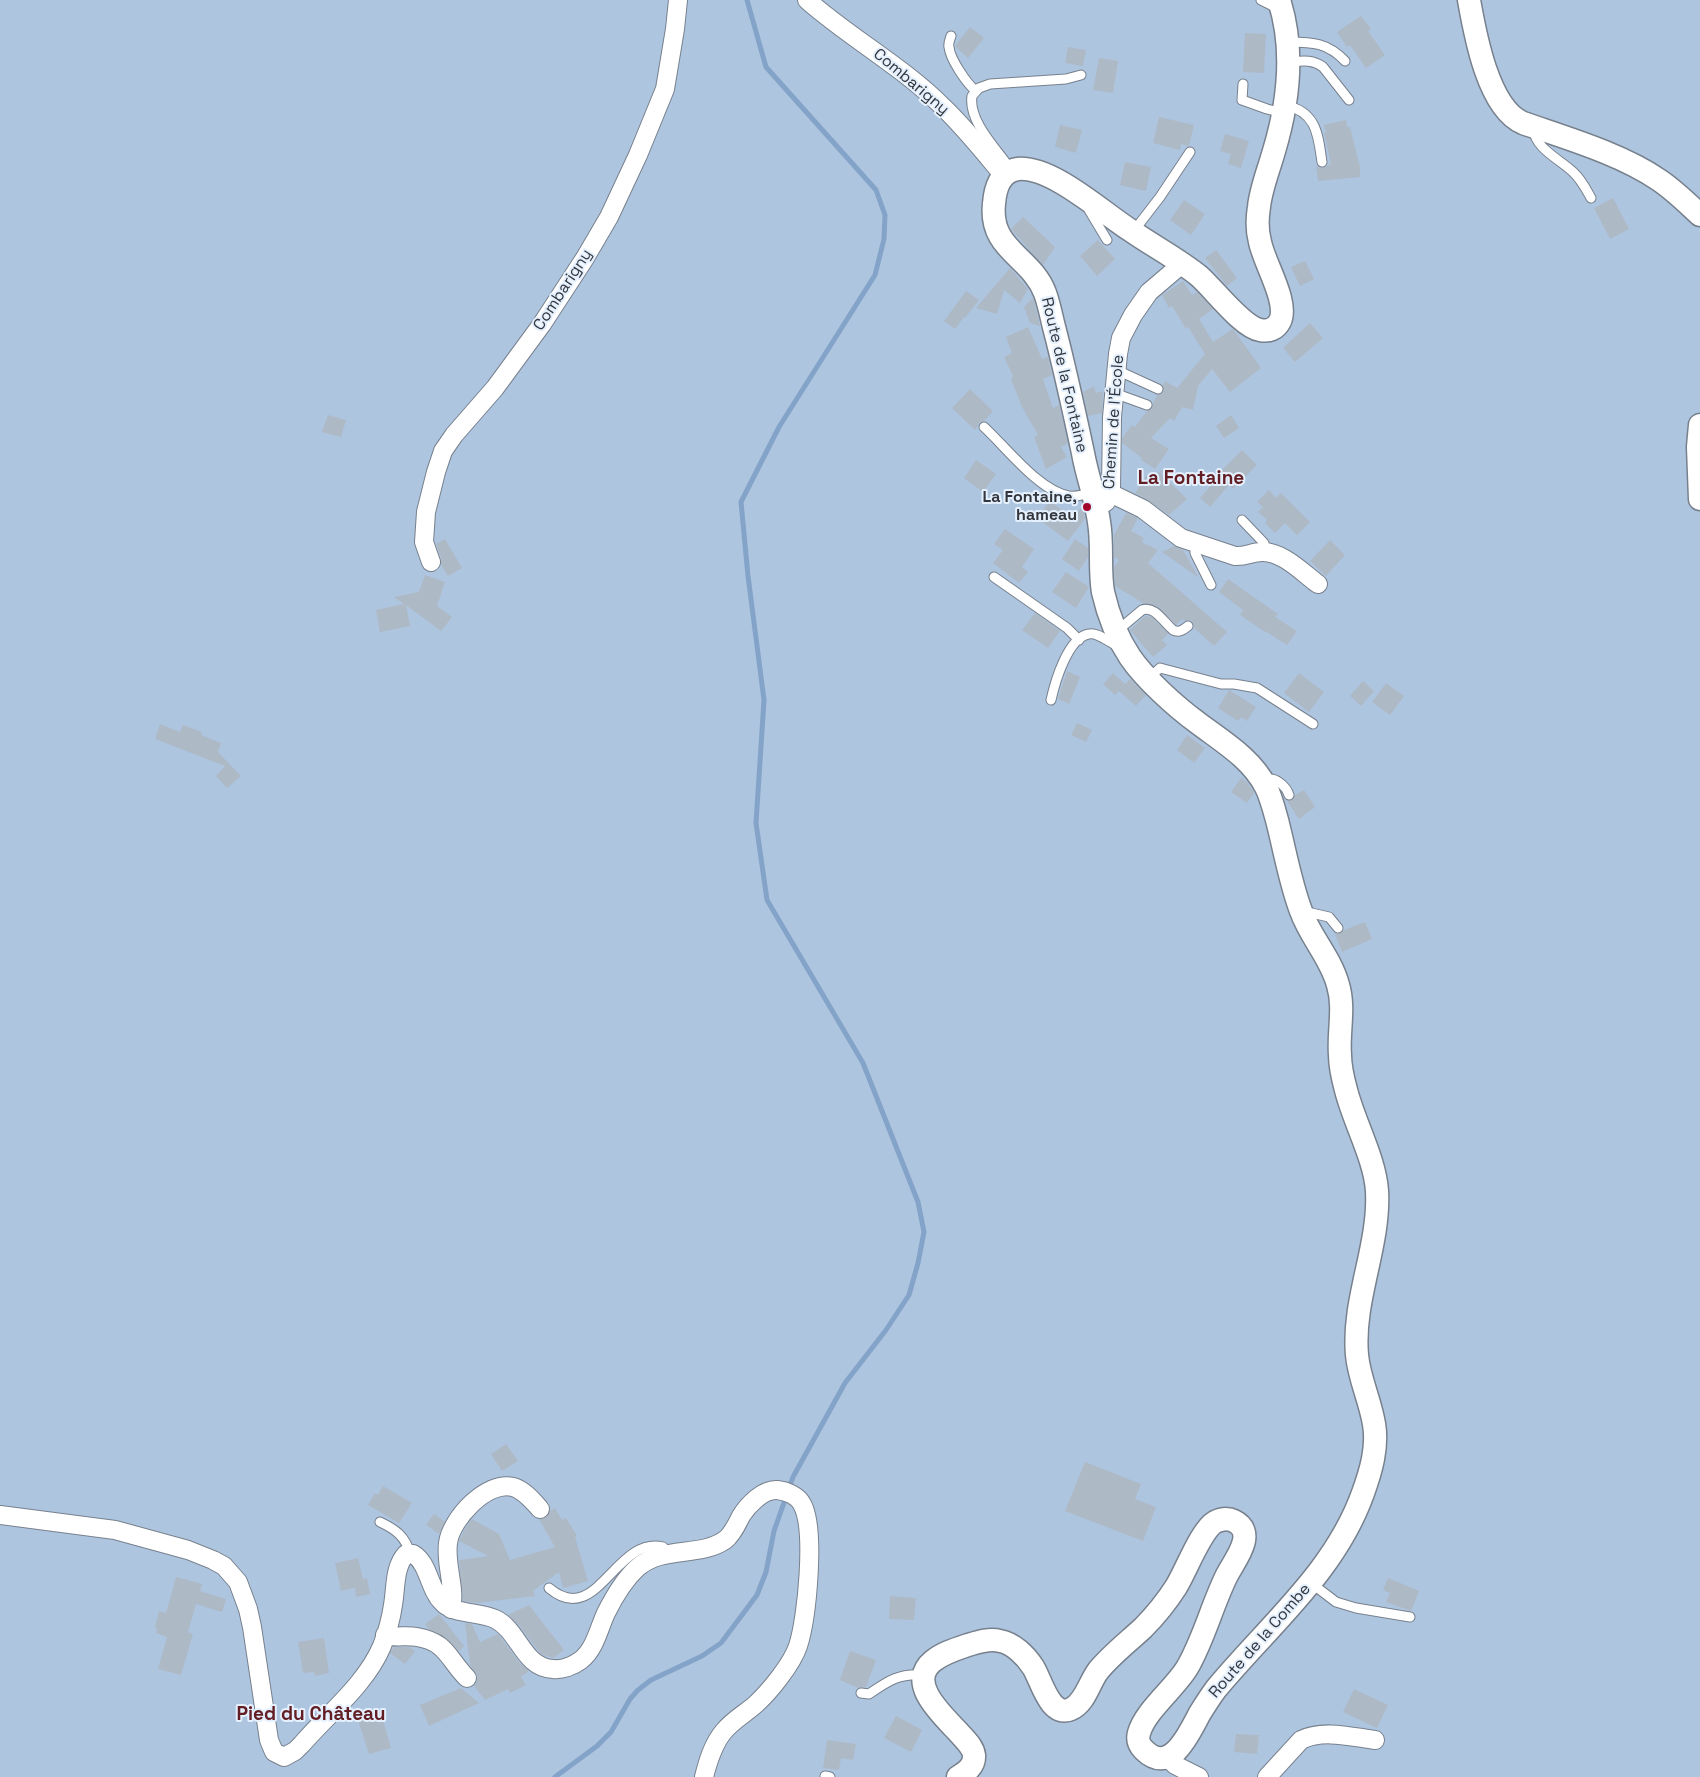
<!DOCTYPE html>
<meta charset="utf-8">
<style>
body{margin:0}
canvas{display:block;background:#d8e3f1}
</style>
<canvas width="1700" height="1777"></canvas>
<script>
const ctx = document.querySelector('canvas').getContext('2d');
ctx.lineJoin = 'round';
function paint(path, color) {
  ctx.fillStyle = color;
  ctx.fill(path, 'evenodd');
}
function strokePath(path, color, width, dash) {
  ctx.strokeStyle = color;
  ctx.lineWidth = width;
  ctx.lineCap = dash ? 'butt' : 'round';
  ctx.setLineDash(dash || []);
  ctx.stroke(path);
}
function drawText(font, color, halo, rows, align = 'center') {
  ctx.font = font + ' "Space Grotesk",sans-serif';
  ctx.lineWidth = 4;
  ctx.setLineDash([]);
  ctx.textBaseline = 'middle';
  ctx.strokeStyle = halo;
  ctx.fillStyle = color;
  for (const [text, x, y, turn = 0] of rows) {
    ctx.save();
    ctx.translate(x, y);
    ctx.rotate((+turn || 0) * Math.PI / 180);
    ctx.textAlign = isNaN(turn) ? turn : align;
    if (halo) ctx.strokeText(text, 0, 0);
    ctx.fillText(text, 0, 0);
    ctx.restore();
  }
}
const green = new Path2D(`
 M0,0H1700V1777H0Z`);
const stream = new Path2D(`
 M555,1777L597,1746L611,1732L630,1699L638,1690L651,1680L702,1656L721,1643L757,1595L766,1572L774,1531L793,1477L845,1383L886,1330L909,1295L918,1263L924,1232L918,1202L863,1063L767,900L756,823L764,700L748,576L741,502L779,427L875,275L884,239L885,215L876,190L766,67L747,0`);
const building = new Path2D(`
 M1361,16L1371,29L1368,31L1385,55L1366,68L1350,45L1347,47L1337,32Z
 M970,27L984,38L968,58L955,46Z
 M1245,33L1266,34L1264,73L1243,72Z
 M1068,47L1086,50L1083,66L1065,63Z
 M1099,58L1118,61L1113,93L1093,90Z
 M1159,117L1194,125L1189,146L1181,144L1180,150L1153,143Z
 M1346,120L1347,127H1350L1360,167V177L1318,181L1316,166L1322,168L1331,164L1324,133H1326L1324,125Z
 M1060,125L1082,130L1076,153L1055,147Z
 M1225,134L1249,141L1241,168L1228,164L1231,154L1220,151Z
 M1125,162L1151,167L1146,191L1120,185Z
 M1613,198L1629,229L1610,239L1594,208Z
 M1184,200L1205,214L1191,235L1170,220Z
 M1023,217L1055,247L1043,265L1011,229Z
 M1098,240L1115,259L1097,276L1080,256Z
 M1216,250L1237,278L1227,286L1205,258Z
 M1305,261L1314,279L1300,286L1291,267Z
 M1010,268L1028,289L1020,303L1004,290L997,314L976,308Z
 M1183,281L1192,295L1197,292L1213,309L1199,319L1213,342L1233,329L1261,368L1230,392L1212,369L1198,386L1193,410L1182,407L1174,421L1170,418L1151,438L1169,449L1155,469L1141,460L1142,458L1122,443V438L1132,425L1135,427L1147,411L1151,409L1153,403L1157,395L1163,392V385L1165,381L1177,388L1205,354L1188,327L1186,329L1172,306L1169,308L1162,295Z
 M966,291L979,300L965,318L964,317L955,329L944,321Z
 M1033,298L1036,309L1040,326L1030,323L1024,307Z
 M1310,323L1323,338L1295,362L1283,348Z
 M1028,327L1042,359L1048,357L1052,375L1043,379L1053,408L1059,405L1068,443L1061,447L1067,457L1046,469L1034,437L1038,435L1022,407L1011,379L1013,376L1004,357L1012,353L1006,337Z
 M1094,386L1096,393L1103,391L1102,413L1088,416L1083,392Z
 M970,389L993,411L984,421L980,422L975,430L952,408Z
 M328,415L346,420L341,437L322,432Z
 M1231,415L1239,428L1224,438L1216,426Z
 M1242,450L1257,465L1233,489L1229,485L1210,507L1200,498L1219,476L1218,474Z
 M976,460L996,474L983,492L964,478Z
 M1162,470H1163L1161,474L1187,499L1169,515L1149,501L1135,493L1147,475L1152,478Z
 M1269,490L1276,498L1281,493L1310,522L1297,535L1285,523L1275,533L1265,523L1267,520L1258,512L1263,507L1257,502Z
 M1050,501L1068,515L1070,513L1073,515L1083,507L1085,519L1068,541L1037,518Z
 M1126,513L1138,518L1131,531L1144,538L1142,542L1158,550L1148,563L1227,632L1214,646L1194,628V625L1191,620L1185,621L1182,619L1176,625L1158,607L1152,604L1143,603L1115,586L1114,567L1119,560L1114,557V535Z
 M1005,529L1034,549L1022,567L1028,572L1019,583L993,563L1003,550L994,544Z
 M445,539L462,568L448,576L441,565V558L436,544Z
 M1075,539L1088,548V557L1079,571L1062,559Z
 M1330,540L1345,555L1326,576L1310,561Z
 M1174,546L1183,550L1199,578L1162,552Z
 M1066,572L1089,587L1076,608L1052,592Z
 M425,575L445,582L437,606L452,617L441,631L406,605L410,626L380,632L376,610L404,604L394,597L419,592Z
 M1228,579L1278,614L1275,617L1297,631L1287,645L1265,631V632L1240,615L1243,610L1219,592Z
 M1035,613L1060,631L1048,648L1022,630Z
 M1145,616L1152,617L1168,634L1162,640L1167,645L1153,657L1130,630Z
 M1067,671L1080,677L1069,704L1058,699Z
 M1113,673L1125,684L1130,679L1146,695L1136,706L1119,691L1115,695L1103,684Z
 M1299,673L1324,692L1309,712L1284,693Z
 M1363,681L1374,691L1361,706L1350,696Z
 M1386,683L1404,696L1390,715L1372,702Z
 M1229,690L1256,707L1247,721L1241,717L1238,721L1218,708Z
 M1077,723L1092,730L1086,742L1071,735Z
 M160,724L180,732L183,725L202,732L201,735L221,743L218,752L241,776L227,788L216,776L225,766L155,739Z
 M1187,735L1205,748L1194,763L1177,750Z
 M1241,778L1247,782L1254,793L1247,803L1231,792Z
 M1304,790L1315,807L1299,819L1287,801L1292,800L1295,795Z
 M1365,922L1372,939L1342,952L1335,934H1339L1344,930Z
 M506,1444L518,1461L502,1471L491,1454Z
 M1085,1462L1141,1484L1135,1499L1156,1507L1143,1541L1065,1511Z
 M383,1486L412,1503L399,1523L368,1505L375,1493L378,1495Z
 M555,1508L562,1520L566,1518L577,1536L575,1537L588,1581L563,1588L559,1572L533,1591L535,1596L477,1603L463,1601L459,1560L488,1556L459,1541L465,1529L472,1519L499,1534L510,1560L555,1547L539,1519L547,1517L550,1511Z
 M434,1514L445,1522L439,1534L426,1525Z
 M358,1558L363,1579L367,1578L370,1594L356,1597L355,1588L341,1591L335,1563Z
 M176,1577L202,1584L200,1591L226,1599L222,1612L196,1604L188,1632L193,1634L181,1675L158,1669L167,1637L156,1633L157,1628L155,1627L159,1611L166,1613Z
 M1388,1578L1419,1591L1411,1611L1386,1602L1390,1593L1383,1590Z
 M890,1596L916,1598L914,1620L889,1619Z
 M529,1605L564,1650L553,1658L541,1654L518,1624L508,1615Z
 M439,1614L464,1646L459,1651L447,1639L429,1629L425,1624Z
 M465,1623L472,1624L480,1642L498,1634L519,1662L529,1671L521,1677L526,1685L510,1693L508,1689L485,1700L474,1686L477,1682V1676L470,1665Z
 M324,1638L329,1673L315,1676L314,1672L303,1673L298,1642Z
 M394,1647H409L415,1651L405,1664L390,1653Z
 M850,1651L876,1660L866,1687L858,1688L840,1680Z
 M461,1688L479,1703L429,1726L420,1705Z
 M1354,1689L1388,1705L1377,1728L1343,1712Z
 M380,1710L391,1748L369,1754L357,1717Z
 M896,1716L922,1730L911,1752L884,1738Z
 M1236,1734L1259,1735L1257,1754L1234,1752Z
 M827,1740L856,1744L853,1760L841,1758L839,1770L823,1768Z`);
const service = new Path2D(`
 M1261,0L1275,7L1278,6
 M951,36C950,39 948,44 949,47C950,59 967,84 976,91
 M1289,42C1313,42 1328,43 1345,61
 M1289,62C1302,61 1312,59 1323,67L1349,100
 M1243,84L1242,100L1267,109L1283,113
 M1285,105C1317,112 1318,135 1322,162
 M1534,129C1534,148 1561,160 1573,172C1581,179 1586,189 1591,198
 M1011,170C998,150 968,122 972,96L979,88L990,84L1066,79L1081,75
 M1089,210L1107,240
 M1133,232L1160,197L1190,152
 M1116,372H1121L1158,389
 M1114,393L1147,405
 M984,427C1006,447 1039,491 1069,496C1077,497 1084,495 1092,492
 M1242,520L1264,543L1265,552
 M1195,549V553L1211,585
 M994,577L1067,628L1079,640
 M1117,631L1142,610C1155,605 1164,623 1173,630C1179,633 1183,630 1188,626
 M1149,678L1160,668L1221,684H1234L1257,688L1313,724
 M1051,700C1055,682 1068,637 1089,634C1097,632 1107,641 1114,644L1119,642
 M1265,780C1275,776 1286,786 1289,795
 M1304,913L1307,912L1329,917L1338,928
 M380,1522C395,1529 405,1536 410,1553
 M1311,1583L1336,1602L1356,1608L1410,1617
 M549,1588C597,1629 615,1536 663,1547L668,1553
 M861,1693L869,1694C888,1681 899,1673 923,1675
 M825,1776L830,1777`);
const minor = new Path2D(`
 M807,0C850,38 902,66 943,107C965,128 984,152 1004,176
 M1110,493L1143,509L1181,538L1235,556C1245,557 1252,552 1262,552C1282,551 1303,573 1318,584
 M1096,507L1106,502L1111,490L1112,417L1118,354L1121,338L1133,315L1149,292L1182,264
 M431,562L424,542L426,512L436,472L443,451L454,435L495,388L542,324L585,258L609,217L638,155L665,89L675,29L678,0
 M0,1515L115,1530L188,1550L213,1560L224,1566L238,1582L248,1609L252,1627L269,1740L274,1752L284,1757L295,1751L302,1744C329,1713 366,1684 382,1646C387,1633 391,1619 393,1605C396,1588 394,1567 406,1554H413C429,1563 429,1590 443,1603C453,1614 480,1612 495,1619C519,1630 523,1668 553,1669C562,1670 573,1666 581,1660C595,1649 599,1628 606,1613C614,1597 624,1580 637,1568C663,1545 699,1558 725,1540C732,1535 737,1524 741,1516C748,1505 763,1489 777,1490C787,1491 798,1496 802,1504C816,1529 807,1618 798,1646C792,1664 770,1691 756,1704C746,1713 733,1720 724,1731C713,1744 708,1761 704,1777
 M451,1609C456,1588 445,1565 448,1543C451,1519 487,1480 513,1487C524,1490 533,1501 540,1509
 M385,1635C396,1638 406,1635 417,1637C447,1642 448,1659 467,1678
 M1167,1757L1175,1765L1199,1777
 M1267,1777L1301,1740C1323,1729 1352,1737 1375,1740`);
const tertiary = new Path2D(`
 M1469,0C1475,34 1488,108 1523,123C1566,138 1621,154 1659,180C1674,190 1687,203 1700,215
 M1700,425L1698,447L1700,499
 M958,1777C966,1772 975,1766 974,1755C973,1747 966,1741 961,1735C945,1717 905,1684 933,1661C943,1653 956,1649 968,1645C978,1642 989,1638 1000,1641C1013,1643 1026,1656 1033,1667C1041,1679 1050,1719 1071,1709C1085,1703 1089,1683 1098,1671C1111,1655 1128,1642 1143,1628C1155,1616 1167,1601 1176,1587C1186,1571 1201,1530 1215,1522C1221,1519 1228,1518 1234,1521C1258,1533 1234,1561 1227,1575C1212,1605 1204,1639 1187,1668C1175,1688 1145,1711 1139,1733C1137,1740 1139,1745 1144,1750C1171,1777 1190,1731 1200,1713C1205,1705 1210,1697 1216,1689C1268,1626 1335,1572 1363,1493C1371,1471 1378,1447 1374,1424C1370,1400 1359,1378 1357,1355C1352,1300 1380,1246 1377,1191C1375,1159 1354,1122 1346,1090C1343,1079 1340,1067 1340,1055C1338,1032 1345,1008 1338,985C1331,958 1310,937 1301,911C1290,882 1285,851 1277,820C1274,809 1271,797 1266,787C1251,758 1223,742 1198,723C1176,707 1145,679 1130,657C1118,639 1108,614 1103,592C1099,569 1103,545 1099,522C1096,499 1087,476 1083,453C1074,411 1065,369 1054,327C1051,315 1049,304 1045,293C1031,256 989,250 994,204C995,189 1000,171 1018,169C1052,166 1103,213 1130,230C1153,246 1178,259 1199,276C1214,289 1242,327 1260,330C1269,332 1276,329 1280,321C1289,302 1264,263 1260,242C1257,231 1257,219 1259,207C1261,188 1269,169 1274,151C1289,101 1295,50 1279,0`);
const markers = [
 [1087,507,5,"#a3042a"]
];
const streetNames = [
 ["Combarigny",911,82,40],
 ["Combarigny",563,290,-57],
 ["Route de la Fontaine",1064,375,77],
 ["Chemin de l'École",1114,422,-86],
 ["Route de la Combe",1260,1641,-49]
];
const poiNames = [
 ["La Fontaine,",1077,498],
 ["hameau",1077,516]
];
const quarterNames = [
 ["La Fontaine",1191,479],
 ["Pied du Château",311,1715]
];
paint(green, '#aec5e0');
strokePath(stream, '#84a3c8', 5);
paint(building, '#aeb9c6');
strokePath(service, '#77818d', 11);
strokePath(minor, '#77818d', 20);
strokePath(tertiary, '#77818d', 25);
strokePath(service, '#fff', 9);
strokePath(minor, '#fff', 18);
strokePath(tertiary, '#fff', 22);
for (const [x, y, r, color] of markers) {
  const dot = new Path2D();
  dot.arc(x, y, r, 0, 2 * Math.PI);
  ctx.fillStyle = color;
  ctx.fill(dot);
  strokePath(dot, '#e5f0fe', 2);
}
drawText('16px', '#33373d', '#e5f0fe', streetNames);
drawText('bold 16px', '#33373d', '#e5f0fe', poiNames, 'right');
drawText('bold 19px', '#631e24', '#e5f0fe', quarterNames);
</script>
